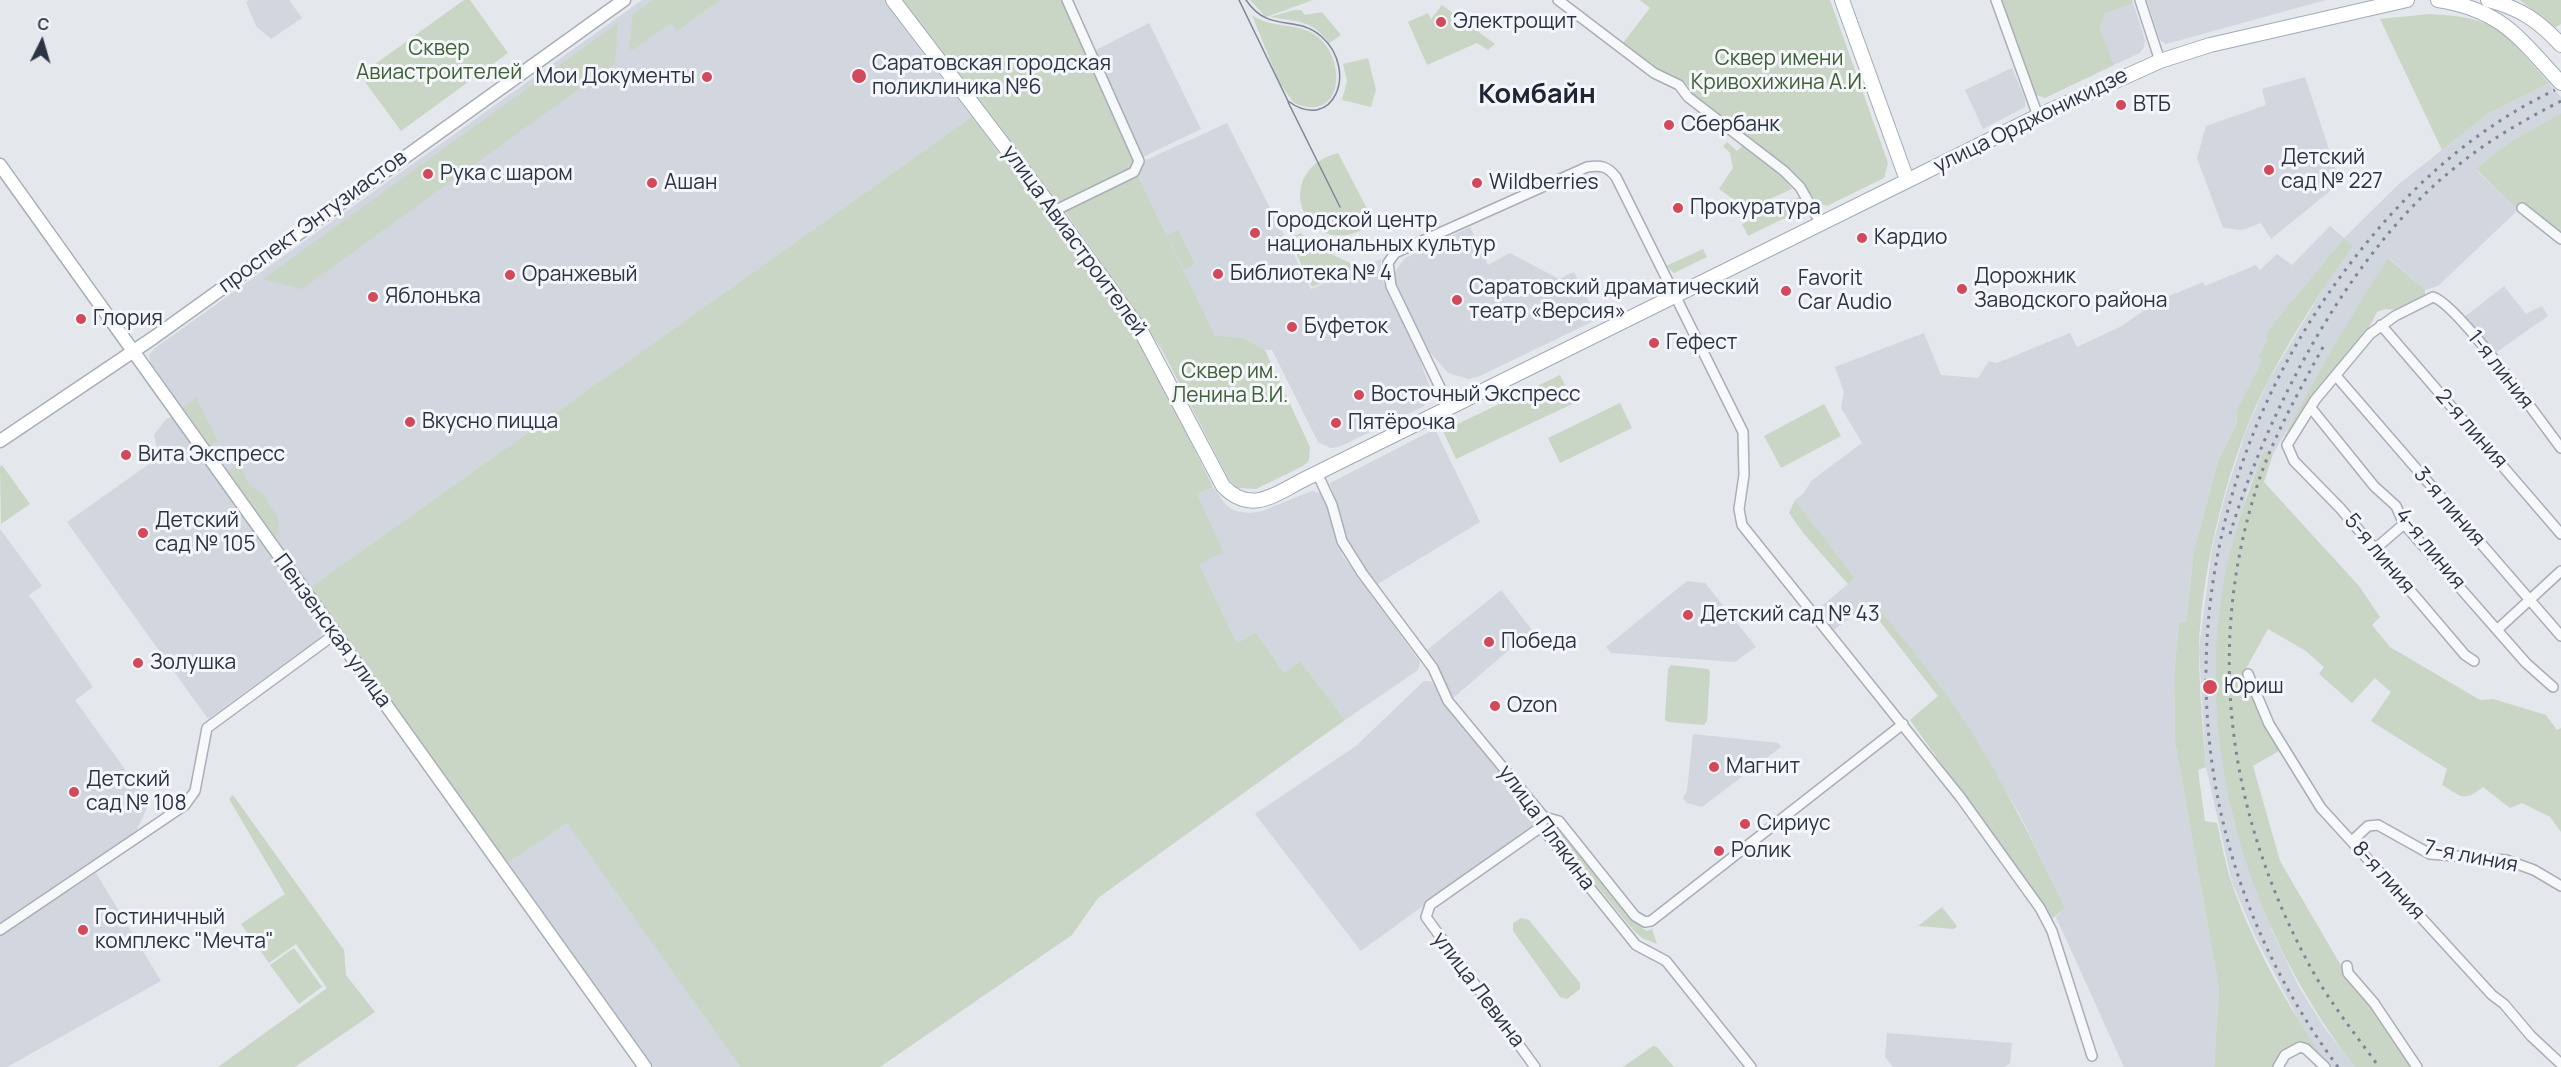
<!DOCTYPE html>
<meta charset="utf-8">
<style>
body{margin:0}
#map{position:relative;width:2561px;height:1067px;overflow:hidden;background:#e4e7ec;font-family:Manrope,sans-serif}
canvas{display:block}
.north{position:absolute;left:12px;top:12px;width:60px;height:60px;-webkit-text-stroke:4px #f4f6f9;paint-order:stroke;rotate:5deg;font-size:16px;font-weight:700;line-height:24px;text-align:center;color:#2b3445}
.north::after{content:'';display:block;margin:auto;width:21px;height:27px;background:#2b3445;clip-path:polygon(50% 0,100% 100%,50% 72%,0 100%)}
</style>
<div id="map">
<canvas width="2561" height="1067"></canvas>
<div class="north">С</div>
</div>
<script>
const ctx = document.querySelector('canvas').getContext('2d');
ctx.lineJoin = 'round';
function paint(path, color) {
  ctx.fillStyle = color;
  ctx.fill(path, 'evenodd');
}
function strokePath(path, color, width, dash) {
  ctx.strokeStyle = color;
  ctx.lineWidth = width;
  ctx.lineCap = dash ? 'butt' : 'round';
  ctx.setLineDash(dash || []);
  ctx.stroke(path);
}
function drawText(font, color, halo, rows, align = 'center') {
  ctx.font = font + ' Manrope,sans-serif';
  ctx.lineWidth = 6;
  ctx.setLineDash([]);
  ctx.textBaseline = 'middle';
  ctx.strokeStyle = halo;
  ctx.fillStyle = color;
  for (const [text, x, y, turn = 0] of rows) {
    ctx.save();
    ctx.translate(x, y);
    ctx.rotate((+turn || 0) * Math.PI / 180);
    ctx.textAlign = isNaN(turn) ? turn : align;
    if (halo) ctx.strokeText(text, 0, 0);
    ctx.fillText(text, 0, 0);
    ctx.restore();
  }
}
const built = new Path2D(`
 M249,0H289L302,18L271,39L256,26L246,2Z
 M642,0H885L974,115L308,589L151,367L149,355L155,348Z
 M2147,0H2326L2166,44L2160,40Z
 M2133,3L2145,40L2144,47L2140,53L2114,65L2100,28L2105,14Z
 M1149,23L1201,129L1141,158L1094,51Z
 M2012,68L2025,99V107L1983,129L1965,90Z
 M2305,77L2340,183L2271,239L2261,223L2242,230L2223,228L2197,158L2206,126L2266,105L2262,89Z
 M2549,83L2561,97V113L2510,142L2476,170L2518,210L2438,286L2425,290L2389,258L2273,454L2264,452L2248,490L2230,554L2221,601L2216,689L2223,761L2234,822L2272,931L2299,987L2324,1027L2355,1067H2330L2307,1036L2255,936L2232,882L2206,767L2199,648L2212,549L2225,496L2246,431L2267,383L2325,286L2352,246L2344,238L2276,320L2266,338L2268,340L2262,360L2236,411L2237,422L2218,461L2194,551L2186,622H2179L2174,674L2175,742L2219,988L2214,1067H2124L2056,917L2065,908L2019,813L1957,710L1873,601L1834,630L1817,610L1855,578L1795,500L1804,493L1811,481L1862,443L1841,408L1844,392L1835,367L1924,333L1941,375L1978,378L1989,361L1997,363L2070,333L2077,347L2122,326L2157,301L2203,282L2205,286L2256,265L2260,270L2277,254L2292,265L2330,226L2344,238L2400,183L2489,113Z
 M1227,123L1311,289L1381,259V273L1385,287L1415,347L1429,385L1431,392L1424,406L1339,447L1331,448L1318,442L1272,350H1265L1245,338L1215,337L1137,174L1146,160Z
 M1470,227L1488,265L1510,253L1559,279L1574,272L1598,319L1480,376L1469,379L1448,373L1422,343L1395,286L1394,277L1396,270L1405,258Z
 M2504,286L2526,314L2542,306L2548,316L2494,354L2463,318Z
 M172,417L321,627L322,633L320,638L208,719L67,522L159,457L154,435L166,419Z
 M1435,429L1480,522L1376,585L1345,538L1330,483Z
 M1213,487L1226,505L1235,511L1249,513L1262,511L1312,491L1321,493L1329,508L1342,555L1420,662L1418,670L1345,720L1300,661L1284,673L1256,632L1237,643L1199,564L1197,494Z
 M0,529L42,586L29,595L93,687L75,700L149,803L136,832L0,923Z
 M1687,581L1705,583L1756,647L1735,662L1611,653L1606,647Z
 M1501,590L1532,630L1452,699L1440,673L1426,651Z
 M1424,681H1430L1435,685L1443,703L1535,815L1536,820L1534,825L1361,951L1255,814L1356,746Z
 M1693,734L1779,743L1781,747L1702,807L1687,803L1683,798L1687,791Z
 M567,822L740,1067H654L506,864Z
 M96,873L161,981L7,1067H0V935Z
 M1887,1033L2012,1043L2010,1063L2005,1067H1893L1885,1057Z`);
const green = new Path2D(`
 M464,0H470L508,53L401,131L360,75Z
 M653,0H720L677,31L671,23L629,52L633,14Z
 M901,0H1064L1133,161L1129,171L1066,203L1052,200Z
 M1250,0H1313L1266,17Z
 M1640,0H1830L1888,163L1884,178L1827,206L1818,203L1792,171L1777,159L1690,95L1689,87C1682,80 1675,75 1665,74L1623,43L1650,8Z
 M2001,0H2132L2133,3L2105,14L2100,28L2114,65L2045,98L2033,94Z
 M2520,0H2561V24L2554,28Z
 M1442,5L1495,44L1488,50L1477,43L1427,65L1408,22L1428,13L1431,19Z
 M1294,10H1301L1305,15L1322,12L1341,35L1329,43C1313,20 1296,21 1270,17Z
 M2429,14C2466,16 2488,19 2519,43L2516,46L2549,83L2489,113L2442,150L2380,19Z
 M1252,15C1272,30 1298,21 1318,37C1348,62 1342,124 1294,103L1279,82Z
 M618,23L615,63L302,289L263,279Z
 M1368,58L1376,90L1371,107L1342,100L1347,81L1343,64Z
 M2561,113V234L2518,210L2476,169L2510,142Z
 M974,115L1138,337L1148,356L1213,487L1197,494L1223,552L1199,564L1237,643L1256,632L1284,673L1300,661L1345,720L1098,898L1072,935L880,1067H740L567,823L506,864L308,589Z
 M1727,142L1737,151L1742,146L1783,177L1792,189L1741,212L1737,202L1719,189L1733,168L1730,153L1723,146Z
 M1338,153L1374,222C1311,271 1264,173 1338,153Z
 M1137,174L1215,336L1245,338L1265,350L1310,447L1309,461L1303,466L1256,489L1237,488L1229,480L1162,350L1065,211Z
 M1799,197L1805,208L1748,236L1742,224Z
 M1178,230L1195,264L1184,269L1167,235Z
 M1301,233L1312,245L1350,263L1353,270L1312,287L1289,238Z
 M2344,238L2353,246C2322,289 2293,334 2268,381C2230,453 2201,568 2199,649C2199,688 2203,728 2206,767L2198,770L2205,821L2217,823C2222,843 2225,863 2231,881C2252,944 2291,1013 2330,1067L2304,1042C2291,1044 2278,1053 2275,1067H2214L2219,988L2175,742L2174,674L2179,622H2186L2194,551L2218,461L2237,422L2236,411L2262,360L2258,357L2268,340L2265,338L2276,320Z
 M1703,249L1707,257L1674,273L1666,266Z
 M2388,258L2425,290V298L2400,310L2385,309L2377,312L2364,337L2287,439L2284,437C2316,375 2351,316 2388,258Z
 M1560,375L1574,403L1456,459L1443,431Z
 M196,398L218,441L210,446L183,408Z
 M1620,403L1632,428L1560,463L1548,438Z
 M1824,404L1841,436L1781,468L1764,436Z
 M2264,451L2273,454L2264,482L2359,586L2380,617L2372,625L2390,647L2480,700L2493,699L2546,715L2557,730L2561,728V832L2550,817L2522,803L2510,808L2483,787C2463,803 2461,796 2442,785L2447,769L2371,721L2391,692L2375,678L2352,703L2319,674L2324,667L2306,651L2268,629L2244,672L2264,726L2279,751L2253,766L2280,861L2343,969L2374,1007L2414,1067H2355C2253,935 2198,766 2221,599C2228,548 2245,499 2264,451Z
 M2,465L30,504L1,524L0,467Z
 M240,467L249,485L262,493L277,516L279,530L276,538L227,470Z
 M1795,500L1855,578L1848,584L1804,534L1789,513Z
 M1873,601C1911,649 1951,696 1982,749C2013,801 2039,854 2065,908L2052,919L1910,720L1938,696L1867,605Z
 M1671,665L1708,669L1710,672L1707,721L1704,725L1668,722L1665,720L1668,669Z
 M233,795L344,950L346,975L375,1012L295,1067H218L327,988L296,944L269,963L241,924L285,894L229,799Z
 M1554,823L1642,928L1647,931L1652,929L1657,944L1642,938L1634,931L1551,830V824Z
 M1942,907L1957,926L1954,929L1918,926Z
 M1521,918L1529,920L1580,983V989L1567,999L1560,997L1513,931V923Z
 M294,948L322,987L299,1004L270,965Z
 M1653,1046L1657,1047L1674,1067H1623Z`);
const street = new Path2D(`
 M1558,0L1654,73L1679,85L1688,97L1784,171L1800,187L1821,224
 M1996,0L2038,116
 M2140,0L2160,61
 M2522,208L2561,239
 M1054,211L1134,172L1139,161L1067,0
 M2381,325L2561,534
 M2337,377L2561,636
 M1450,408L1391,286L1388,263L1395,253L1587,167C1601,165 1607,166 1616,177L1743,432L1744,475L1739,509L1742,525L1961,798L2040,908L2052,931L2092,1056
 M2311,408L2374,486L2396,506L2404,524L2526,663L2553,687
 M1317,473L1332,505L1342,541L1362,573L1433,668L1448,701L1544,817L1541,827L1636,945L1666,961L1751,1067
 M2375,549L2404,524
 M2498,629L2561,571
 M2474,661L2465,655L2340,508L2294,461L2287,445L2315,400L2370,334L2395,316L2433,297C2458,304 2541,422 2561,448
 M2248,674L2269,724L2321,808L2492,995L2504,1004L2531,1036L2561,1064
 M1544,817L1559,821L1635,916L1645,922L1651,921L1903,724
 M2352,841L2368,826L2378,825L2430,854L2506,860L2534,870L2561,886
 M0,930L185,805L195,791L207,728L335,634
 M2347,966L2348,973L2374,1003L2417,1067
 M1535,1067L1426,917L1430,905L1541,827
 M2278,1067L2285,1055L2300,1047L2306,1049L2325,1067`);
const secondary = new Path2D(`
 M0,165L645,1067
 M0,441L153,338L624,0`);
const primary = new Path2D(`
 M893,0L1048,203L1142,333L1223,486C1252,516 1276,493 1307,478L2038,116L2160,61L2210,45L2407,0
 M1842,0L1907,180
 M2438,0C2502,10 2519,38 2561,83
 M2488,0C2520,8 2539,21 2561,45`);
const tram = new Path2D(`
 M1239,0L1288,101C1333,134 1359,71 1322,37C1296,13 1270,35 1246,0
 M1288,102L1340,207`);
const rail = new Path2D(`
 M2323,347C2297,395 2269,444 2254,496C2205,658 2231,822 2312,970C2331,1004 2356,1035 2379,1067
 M2230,534C2268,409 2352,248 2457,166C2489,140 2524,120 2561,101
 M2338,1067C2160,827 2164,521 2338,280C2396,200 2465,133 2555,90`);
const markers = [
 [1441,22,6,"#d1495b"],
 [859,76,8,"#d1495b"],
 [707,77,6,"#d1495b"],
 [2121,105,6,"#d1495b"],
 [1669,125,6,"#d1495b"],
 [2269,170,6,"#d1495b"],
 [428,174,6,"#d1495b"],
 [652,183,6,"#d1495b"],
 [1477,183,6,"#d1495b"],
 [1678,208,6,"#d1495b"],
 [1255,233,6,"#d1495b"],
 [1862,238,6,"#d1495b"],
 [1218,274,6,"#d1495b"],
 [510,275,6,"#d1495b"],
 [1962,289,6,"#d1495b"],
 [1786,291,6,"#d1495b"],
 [373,297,6,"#d1495b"],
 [1457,300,6,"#d1495b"],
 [81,319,6,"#d1495b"],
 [1292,327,6,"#d1495b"],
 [1654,343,6,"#d1495b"],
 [1359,395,6,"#d1495b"],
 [410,422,6,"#d1495b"],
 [1336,423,6,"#d1495b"],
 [126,455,6,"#d1495b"],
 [143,533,6,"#d1495b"],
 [1688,615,6,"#d1495b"],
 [1489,642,6,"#d1495b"],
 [138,663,6,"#d1495b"],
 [2210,687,8,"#d1495b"],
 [1495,706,6,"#d1495b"],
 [1714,767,6,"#d1495b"],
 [74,792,6,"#d1495b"],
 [1745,824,6,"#d1495b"],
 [1719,851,6,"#d1495b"],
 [83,930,6,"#d1495b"]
];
const poiNames = [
 ["Электрощит",1453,22],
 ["Саратовская городская",872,64],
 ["поликлиника №6",872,88],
 ["Мои Документы",695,77,"right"],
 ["ВТБ",2133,105],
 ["Сбербанк",1681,125],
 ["Детский",2281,158],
 ["сад № 227",2281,182],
 ["Рука с шаром",440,174],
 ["Ашан",664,183],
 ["Wildberries",1489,183],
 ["Прокуратура",1690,208],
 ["Городской центр",1267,221],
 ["национальных культур",1267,245],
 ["Кардио",1874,238],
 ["Библиотека № 4",1230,274],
 ["Оранжевый",522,275],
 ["Дорожник",1974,277],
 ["Заводского района",1974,301],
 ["Favorit",1798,279],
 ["Car Audio",1798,303],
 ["Саратовский драматический",1469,288],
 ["театр «Версия»",1469,312],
 ["Яблонька",385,297],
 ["Глория",93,319],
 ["Буфеток",1304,327],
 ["Гефест",1666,343],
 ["Восточный Экспресс",1371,395],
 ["Вкусно пицца",422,422],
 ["Пятёрочка",1348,423],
 ["Вита Экспресс",138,455],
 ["Детский",155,521],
 ["сад № 105",155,545],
 ["Детский сад № 43",1700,615],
 ["Победа",1501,642],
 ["Золушка",150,663],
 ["Юриш",2224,687],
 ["Ozon",1507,706],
 ["Магнит",1726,767],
 ["Детский",86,780],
 ["сад № 108",86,804],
 ["Сириус",1757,824],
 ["Ролик",1731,851],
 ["Гостиничный",95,918],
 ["комплекс \"Мечта\"",95,942]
];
const parkNames = [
 ["Сквер",439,49],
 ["Авиастроителей",439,73],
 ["Сквер имени",1779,59],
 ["Кривохижина А.И.",1779,83],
 ["Сквер им.",1230,372],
 ["Ленина В.И.",1230,396]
];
const streetNames = [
 ["улица Орджоникидзе",2031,121,-26],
 ["проспект Энтузиастов",313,222,-36],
 ["улица Авиастроителей",1074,241,54],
 ["1-я линия",2500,370,52],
 ["2-я линия",2471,429,49],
 ["3-я линия",2449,507,49],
 ["4-я линия",2430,549,51],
 ["5-я линия",2379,554,50],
 ["Пензенская улица",332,631,54],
 ["улица Плякина",1546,828,54],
 ["7-я линия",2471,857,11],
 ["8-я линия",2388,881,48],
 ["улица Левина",1478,990,53]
];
const districtNames = [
 ["Комбайн",1537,95]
];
paint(built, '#d2d6de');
paint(green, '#c9d6c5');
strokePath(street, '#a9aeb7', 12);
strokePath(secondary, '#a9aeb7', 15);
strokePath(primary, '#a3abb8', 16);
strokePath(street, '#f7f8fa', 9);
strokePath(secondary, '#fff', 12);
strokePath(primary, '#fff', 14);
strokePath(tram, '#7d8696', 1.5);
strokePath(rail, '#7d8696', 3, [3, 6]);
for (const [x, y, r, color] of markers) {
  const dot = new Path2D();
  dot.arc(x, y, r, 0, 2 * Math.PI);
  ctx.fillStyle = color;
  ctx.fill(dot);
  strokePath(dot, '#f4f6f9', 2);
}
drawText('21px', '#2b3445', '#f4f6f9', poiNames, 'left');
drawText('21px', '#3f6138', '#f4f6f9', parkNames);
drawText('21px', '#2b3445', '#f4f6f9', streetNames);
drawText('bold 27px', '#1d2536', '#f4f6f9', districtNames);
</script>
